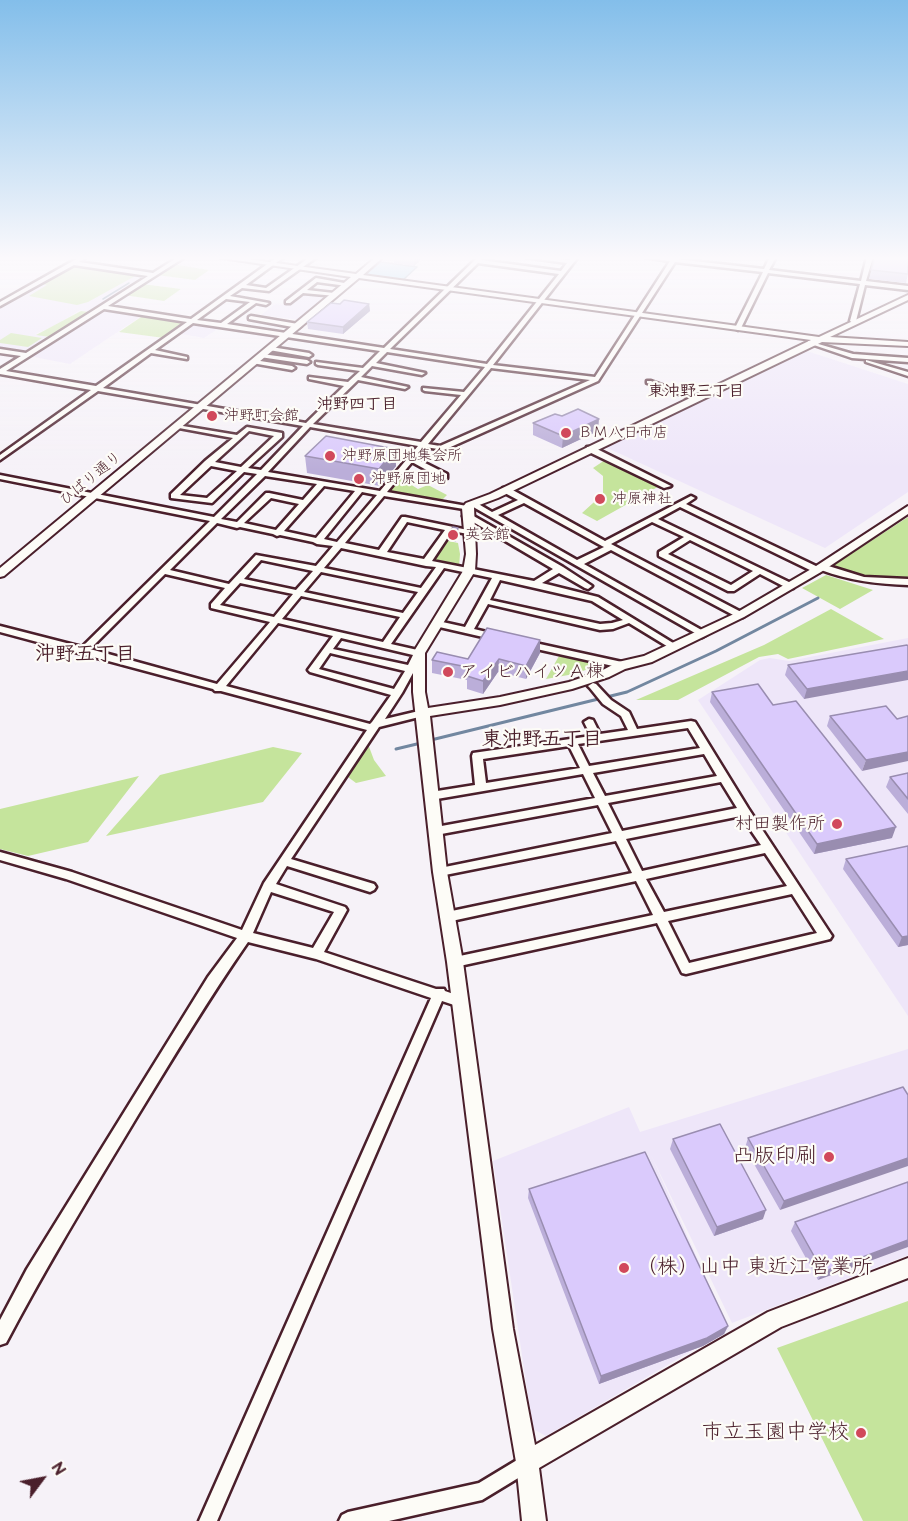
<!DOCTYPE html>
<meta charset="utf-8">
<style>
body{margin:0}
#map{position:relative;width:908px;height:1521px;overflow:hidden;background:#f6f2f8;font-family:"Balsamiq Sans",sans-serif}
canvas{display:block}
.north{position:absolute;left:12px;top:1449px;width:60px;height:60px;-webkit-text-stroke:4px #fdfcf7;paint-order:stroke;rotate:58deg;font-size:16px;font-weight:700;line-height:24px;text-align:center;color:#4a1f2b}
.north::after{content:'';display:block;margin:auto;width:21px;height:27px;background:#4a1f2b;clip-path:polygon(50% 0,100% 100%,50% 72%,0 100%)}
</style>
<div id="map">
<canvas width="908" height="1521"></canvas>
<div class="north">N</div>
</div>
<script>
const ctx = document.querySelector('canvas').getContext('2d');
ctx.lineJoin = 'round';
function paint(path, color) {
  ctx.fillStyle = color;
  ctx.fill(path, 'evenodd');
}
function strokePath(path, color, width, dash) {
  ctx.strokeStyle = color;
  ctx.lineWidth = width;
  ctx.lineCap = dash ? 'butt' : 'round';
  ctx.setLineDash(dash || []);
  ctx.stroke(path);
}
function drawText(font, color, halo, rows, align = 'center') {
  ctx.font = font + ' "Balsamiq Sans","Klee One",sans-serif';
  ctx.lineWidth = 4.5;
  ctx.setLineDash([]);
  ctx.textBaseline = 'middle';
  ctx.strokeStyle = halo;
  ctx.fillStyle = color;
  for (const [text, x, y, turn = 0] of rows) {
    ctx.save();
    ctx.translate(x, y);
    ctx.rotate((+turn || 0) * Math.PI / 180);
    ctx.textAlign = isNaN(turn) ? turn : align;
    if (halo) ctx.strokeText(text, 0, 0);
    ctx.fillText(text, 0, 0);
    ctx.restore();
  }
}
const built = new Path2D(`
 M75,265L146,276L88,311L80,310L55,326L35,334L49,337L25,352L0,348V308Z
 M306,294L326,298L300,320L261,315L275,304L291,305Z
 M105,308L143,315L70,364L29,356Z
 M192,322L222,326L204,338L176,333Z
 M801,349L908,384V492L825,548L603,446Z
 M908,638V1016L698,700L760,660L770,658L789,661Z
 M908,1049V1255L732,1323L651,1155L729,1329L546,1436L533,1429L493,1161L629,1107L640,1132Z`);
const green = new Path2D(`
 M172,264L209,270L195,280L157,275Z
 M75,266L137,275L88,302L77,305L29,296L47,285L42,284Z
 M142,284L181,289L164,301L124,295Z
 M81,311L89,312L50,337L36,335Z
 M144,315L188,321L164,338L119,332Z
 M11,333L42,338L28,347L0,343V340Z
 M608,458L663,484L597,521L582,513L603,494V476L593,468Z
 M397,476L418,489L428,485L447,495L439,503L383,493Z
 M908,517V579L850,575L831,567Z
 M444,540L458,543L460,554L459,567L432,560Z
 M826,575L873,590L840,609L802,588Z
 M831,609L884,639L788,659L778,654L759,657L678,700H636L764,645Z
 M559,656L600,665L574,674L546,679Z
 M368,744L374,760L386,776L356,783L348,777Z
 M273,747L302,753L263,802L106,836L160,775Z
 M139,776L88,842L28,856L0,849V809Z
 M908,1301V1521H863L777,1348Z`);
const water = new Path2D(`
 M381,262L417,267L403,280L369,276L367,273Z`);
const streamFar1 = new Path2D(`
 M103,299L129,283`);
const stream = new Path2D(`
 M431,740L627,692L716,651L818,598
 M396,749L421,743`);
const minor = new Path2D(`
 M80,257H87L79,262L153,273L178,257H185L108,306L191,319L277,257H284L246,285L266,288L310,257H317L269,291L242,288L230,296L269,303L266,305L256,303L227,324L384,348L478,257H484L481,260L561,271L567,263L525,257L570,260L572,257H578L493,365L595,377L670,261L644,257H678L676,259L764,269L770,257H776L769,270L861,281L867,257H873L866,281L908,286V290L865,285L856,321L853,323L850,321L860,284L768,273L741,328L738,330L735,328L763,272L675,262L598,381L444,450L425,447L415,458L447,474V478H441L412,462L387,492L467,506H470V510L384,496L345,543L379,550L402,517H405L468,530L472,532L468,534L452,531L432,561L534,581L553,569L463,516L467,514H470L563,567L592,586L588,589L585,588L559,573L542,583L598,597L678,646L676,648H670L629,623L613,629L600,630L488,604L474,629L499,635L501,637L499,639L496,640L435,626L433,624L435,622L438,621L465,627L492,578L444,568L391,644L422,651L424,653L402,693L385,719L423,710L428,713L427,715L379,727L291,859L374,884L376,887L374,890L370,892L287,866L276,884L345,907L347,910L324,952L436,989H444L445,991L465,998L466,1002L465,1006L460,1007L442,1001L217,1521H199L431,998L316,959L248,942C209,998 174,1056 138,1115C93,1190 47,1265 6,1343L0,1345V1320L27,1269L208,977L237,938L66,879L0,860V852L72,872L242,930L264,883L367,730L221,691H215L213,689L0,632V626L82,647L210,521L0,479V475L214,517L257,474L244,472L212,503L171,498V494L205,461L233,438L179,428L177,427V425L237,435L247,427L282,433V437L248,468L261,470L303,426L98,391L0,460V455L91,390L0,374V369L21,356L0,353V349L26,353L148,276L74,265L0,306V302ZM478,263L559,274L487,364L390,349ZM226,299L250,302L221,323L197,320ZM104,309L187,322L96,386L6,371ZM193,323L380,351L363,368L316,362V364L318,365L360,371L348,382L309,377V379L344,386L306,423L103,388L151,353L187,359V357L155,350ZM387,352L485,367L464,392L423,388V390L425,391L461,395L421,442L313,424L358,380L405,389L408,387L361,377L372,366L422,375L425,373L376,363ZM491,368L590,380L440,446L428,444ZM310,427L418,446L380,491L268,472ZM249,431L274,436L241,467L215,462ZM211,466L237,471L207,498L180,495ZM265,476L317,484L303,500L269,493H266L237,522L221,519ZM324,486L355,491L316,538L284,531ZM362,492L377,495L337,542L324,539ZM271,498L299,504L276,530L244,523ZM407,522L445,530L424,559L387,552ZM217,523L237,528L240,527L273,534L277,536L280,535L313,542L317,544L333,546L316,566L256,555L229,584L170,570ZM341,548L426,566L436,567L421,588L324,568ZM261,560L313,571L296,590L244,579ZM321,572L418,592L403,613L304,592ZM165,574L225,588L211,604V608L270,622L217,684L90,649ZM500,580L592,601L623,620L612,623L600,624L490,600ZM240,583L293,594L274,617L220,605ZM301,596L400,617L383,642L282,619ZM278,623L333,636L308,670L310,672L391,695L372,722L370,724L226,686ZM341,638L413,655L408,665L333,649ZM330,653L405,671L394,689L319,669ZM271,892L334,912L313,948L253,933Z
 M316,278L350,284L347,286L317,282L307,290L334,293L336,294V296L303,293L290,303H286V301Z
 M251,316L298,324L301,326L298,328L249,319V317Z
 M808,341L853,354L908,358V362L852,358L808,343Z
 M271,347L309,353L312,355L309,357L269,350L268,349Z
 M262,354L307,360L310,362L307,364L260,357V355Z
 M254,360L292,366L295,368L292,370L252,363L251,362Z
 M866,360L908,372V376L866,362Z
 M647,381H651L698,398L693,399L647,383Z
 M587,447H593L671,486L664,488L587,451Z
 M503,488H509L605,541L691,496L695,498L686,504L818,567L822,564L864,577L908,579V585C878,584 850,581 821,570L820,572H814L680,507L658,519L793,584V588H787L760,574L734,591H728L659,556V552L684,537L652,522L611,544L743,613L745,615L743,617H737L611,550L584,564L705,632L707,634L702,637L468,504L472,502H475L492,512L518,500L503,492ZM524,503L602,546L604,547L577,560L498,515ZM690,540L753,571L731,585L668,554Z
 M526,641L622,662L627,665L622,668L523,646L521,644Z
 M593,683L596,684L611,700L629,712L637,729L691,721L695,722L748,808L830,933L832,936L830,939L686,974L682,973L657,923L455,967L451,966L449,962L451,958L455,957L653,915L636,881L447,922L443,920L441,917L443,914L447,912L632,873L616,841L440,876L436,875L434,872L436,869L440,868L612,833L598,805L436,835L432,834L430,831L432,828L436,827L595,798L583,774L431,800L426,796L431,792L475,785L472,756L473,753L591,736L584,722L589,719L593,720L600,734L628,730L621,716L603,704L590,688L588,686ZM688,728L700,748L589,766L578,744ZM569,746L580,768L486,783L483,759ZM704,754L717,776L605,796L593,773ZM721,782L737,808L622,831L608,803ZM741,816L761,845L642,871L626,839ZM765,853L787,886L664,912L646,879ZM792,894L817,933L689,963L668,921Z
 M527,1454L533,1457L536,1463L533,1469L482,1500L389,1521H339L342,1515L348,1512L479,1483Z`);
const tertiary = new Path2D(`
 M215,257H233L356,274L376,257H383L363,275L819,337L908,295V300L830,337L908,342V346L822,342L498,498L474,507L476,554L475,571L425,653V692L428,708L500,697L569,682L601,671L618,662L644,656L736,613L813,568L908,506V514L821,572L744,617L652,662L625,669L609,677L572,689L500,705L430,716L447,872L463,962L513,1329L535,1445L768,1312L908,1258V1278L781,1327L539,1468L546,1521H522L516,1462L493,1329L447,962L433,872L413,692V653L463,571L466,554L462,508L466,503L490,494L811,340L359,278L4,576L0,577V568L351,277Z`);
const wall = new Path2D(`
 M394,257H424L414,266L394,263Z
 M875,257L908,274L906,283L869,279Z
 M340,304H369L370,311L343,334L308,329L307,322Z
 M533,423L598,431L562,448L533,435Z
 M395,449L396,466L380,486L307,473L305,456Z
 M458,528L456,542L448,540V534Z
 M907,645L804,699L785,675L788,665Z
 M540,653L526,679L498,672L483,694L467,689V680L432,673V660L468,659Z
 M712,692L773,705L892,838L814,854L710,702Z
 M886,706L862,771L827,726L830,716Z
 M908,773V814L886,787L890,777Z
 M908,846V945L898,947L843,869L846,859Z
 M903,1087L780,1210L745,1148L748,1138Z
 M673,1139L763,1219L714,1236L670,1149Z
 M908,1182L818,1280L791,1231L795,1222Z
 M529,1189L728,1326L724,1334L703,1346L599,1384L528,1198Z`);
const shadedWall = new Path2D(`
 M414,257H424L414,266Z
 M369,304L370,311L343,334V327Z
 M599,419L598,431L562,448L563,436Z
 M395,449L396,466L380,486L379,469Z
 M540,640V653L526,679V666Z
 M499,659L498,672L483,694V681Z
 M908,671V680L804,699L807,689Z
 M908,752V761L862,771L866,760Z
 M896,827L892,838L814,854L817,844Z
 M908,936V945L898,947L902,937Z
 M908,1158V1166L780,1210L784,1201Z
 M766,1210L763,1219L714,1236L717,1227Z
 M908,1240V1247L818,1280L823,1272Z
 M728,1326L724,1334L703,1346L599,1384L601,1376Z`);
const building = new Path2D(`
 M875,257H908V274L871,270Z
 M344,300L369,304L343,327L307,322L331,303L340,304Z
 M578,409L599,419L563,436L533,423L555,414L562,416Z
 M326,436L395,449L379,469L305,456Z
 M453,527L458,528L456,536L448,534Z
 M487,628L540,640L526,666L499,659L483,681L467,676L472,668L432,660L437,652L468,659Z
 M907,645L908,646V671L807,689L788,665Z
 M758,684L773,705L796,701L896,827L817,844L712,692Z
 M886,706L897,719L908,716V752L866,760L830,716Z
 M908,773V799L890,777Z
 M908,846V936L902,937L846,859Z
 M903,1087L908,1095V1158L784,1201L748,1138Z
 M720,1124L766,1210L717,1227L673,1139Z
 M645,1152L728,1326L707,1338L601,1376L529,1189Z
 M908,1182V1240L823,1272L795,1222Z`);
const markers = [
 [212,416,6,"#d1495b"],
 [566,433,6,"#d1495b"],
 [330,456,6,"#d1495b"],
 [359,479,6,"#d1495b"],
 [600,499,6,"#d1495b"],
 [453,535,6,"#d1495b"],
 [448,672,6,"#d1495b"],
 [837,824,6,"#d1495b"],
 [829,1157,6,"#d1495b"],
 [624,1268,6,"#d1495b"],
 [861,1433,6,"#d1495b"]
];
const farPoinames = [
 ["沖野町会館",224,416],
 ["ＢＭ八日市店",578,433],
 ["沖野原団地集会所",342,456],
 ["沖野原団地",371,479],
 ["冲原神社",612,499],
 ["英会館",465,535]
];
const farStreetnames = [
 ["ひばり通り",91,479,-40]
];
const farNeighbourhoodnames = [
 ["東沖野三丁目",696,392],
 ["沖野四丁目",357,405]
];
const poiNames = [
 ["アイビハイツＡ棟",460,672],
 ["村田製作所",825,824,"right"]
];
const neighbourhoodNames = [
 ["沖野五丁目",85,655],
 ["東沖野五丁目",542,740]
];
const nearPoinames = [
 ["凸版印刷",817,1157],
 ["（株）山中 東近江営業所",636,1268,"left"],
 ["市立玉園中学校",849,1433]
];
paint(built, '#eee6f9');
paint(green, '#c5e49c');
paint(water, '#8dcdee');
strokePath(water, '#7287a0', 1.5);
strokePath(streamFar1, '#7287a0', 1.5);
strokePath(stream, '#7287a0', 3);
strokePath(minor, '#4a1f2b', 5);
strokePath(tertiary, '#4a1f2b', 4);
paint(minor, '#fdfcf7');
paint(tertiary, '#fdfcf7');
paint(wall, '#bbaed9');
paint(shadedWall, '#998db0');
paint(building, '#dacafc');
strokePath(building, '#998db0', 1.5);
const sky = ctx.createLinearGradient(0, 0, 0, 470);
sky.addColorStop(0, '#83beea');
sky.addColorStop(0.55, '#fbf9fc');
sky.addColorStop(1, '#fbf9fc00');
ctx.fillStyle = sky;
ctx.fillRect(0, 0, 908, 470);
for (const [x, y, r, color] of markers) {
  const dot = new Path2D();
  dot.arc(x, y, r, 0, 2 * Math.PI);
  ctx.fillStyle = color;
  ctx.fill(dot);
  strokePath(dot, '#fdfcf7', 2);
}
drawText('15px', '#4a1f2b', '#fdfcf7', farPoinames, 'left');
drawText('15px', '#4a1f2b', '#fdfcf7', farStreetnames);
drawText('bold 16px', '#4a1f2b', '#fdfcf7', farNeighbourhoodnames);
drawText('18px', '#4a1f2b', '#fdfcf7', poiNames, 'left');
drawText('bold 20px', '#4a1f2b', '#fdfcf7', neighbourhoodNames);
drawText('21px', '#4a1f2b', '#fdfcf7', nearPoinames, 'right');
</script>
